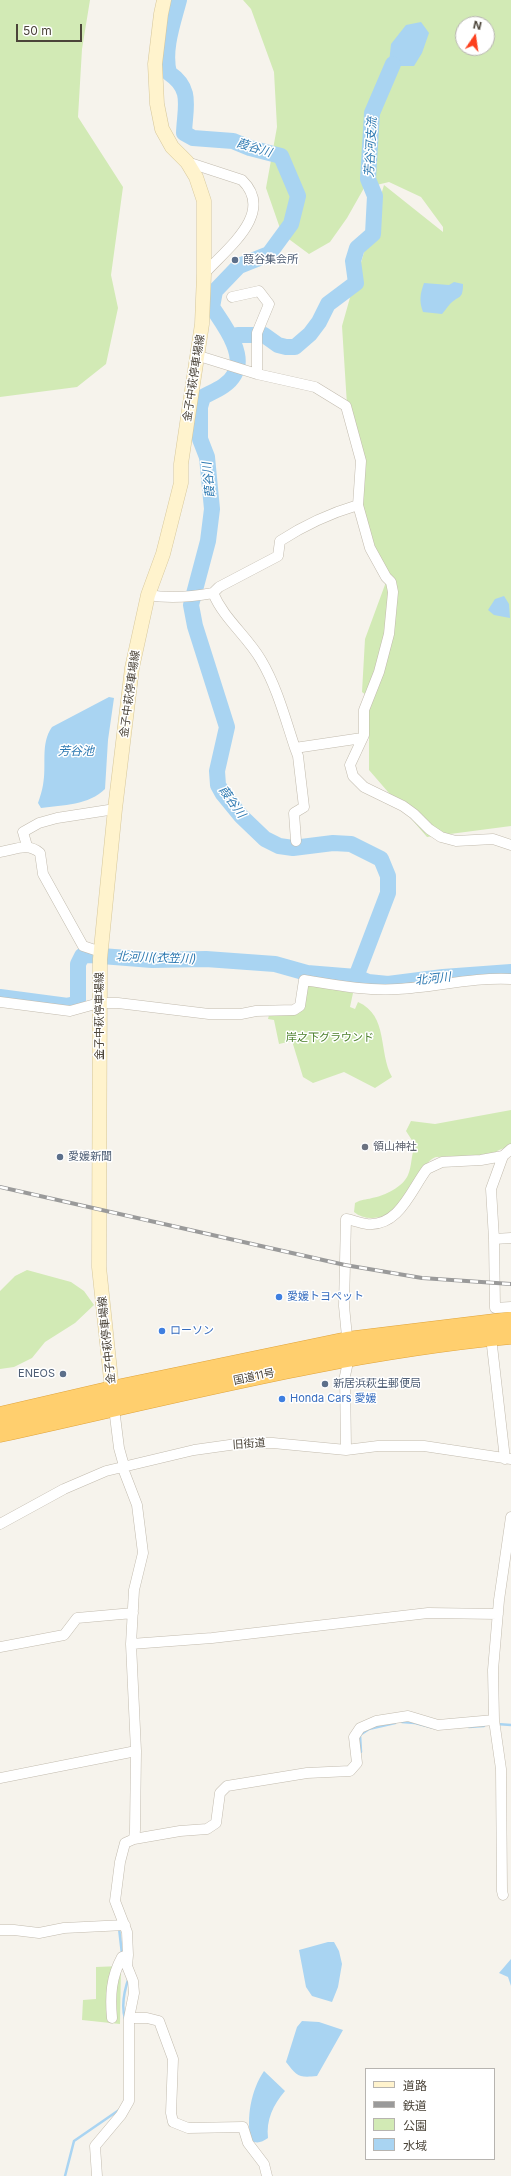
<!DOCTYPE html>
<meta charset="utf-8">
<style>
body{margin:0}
#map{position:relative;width:511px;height:2176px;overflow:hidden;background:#f6f3ec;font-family:Inter,"Noto Sans JP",sans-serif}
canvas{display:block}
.legend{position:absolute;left:365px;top:2068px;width:130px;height:92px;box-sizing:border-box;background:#fff;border:1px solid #b7b4b0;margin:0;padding:5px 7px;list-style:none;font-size:12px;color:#4b4439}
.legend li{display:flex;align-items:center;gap:8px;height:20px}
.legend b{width:20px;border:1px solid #b7b4b0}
.north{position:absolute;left:455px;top:16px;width:40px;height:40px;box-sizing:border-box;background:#fff;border:1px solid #b7b4b0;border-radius:50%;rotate:13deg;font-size:11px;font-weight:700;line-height:16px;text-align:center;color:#4b4439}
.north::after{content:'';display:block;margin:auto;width:14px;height:18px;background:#fc3f1d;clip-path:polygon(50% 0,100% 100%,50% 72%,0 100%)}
.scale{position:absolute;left:16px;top:24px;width:66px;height:18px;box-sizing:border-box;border:2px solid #4b4439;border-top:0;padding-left:5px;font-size:12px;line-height:14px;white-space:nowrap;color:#4b4439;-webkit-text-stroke:3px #fff;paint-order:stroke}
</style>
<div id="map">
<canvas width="511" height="2176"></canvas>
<ul class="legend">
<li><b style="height:5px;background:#fff3cd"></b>道路</li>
<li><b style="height:5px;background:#9a9a9a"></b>鉄道</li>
<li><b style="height:11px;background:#d2eab5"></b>公園</li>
<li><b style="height:11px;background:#a9d4f2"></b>水域</li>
</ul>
<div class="north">N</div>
<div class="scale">50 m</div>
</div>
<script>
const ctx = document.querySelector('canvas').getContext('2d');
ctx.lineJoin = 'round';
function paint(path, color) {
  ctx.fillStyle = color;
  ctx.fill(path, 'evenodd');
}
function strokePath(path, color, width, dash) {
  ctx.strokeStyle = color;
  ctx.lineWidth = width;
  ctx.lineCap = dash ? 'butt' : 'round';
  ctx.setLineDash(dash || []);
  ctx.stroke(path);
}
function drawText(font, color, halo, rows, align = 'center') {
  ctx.font = font + ' Inter,"Noto Sans JP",sans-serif';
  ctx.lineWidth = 3;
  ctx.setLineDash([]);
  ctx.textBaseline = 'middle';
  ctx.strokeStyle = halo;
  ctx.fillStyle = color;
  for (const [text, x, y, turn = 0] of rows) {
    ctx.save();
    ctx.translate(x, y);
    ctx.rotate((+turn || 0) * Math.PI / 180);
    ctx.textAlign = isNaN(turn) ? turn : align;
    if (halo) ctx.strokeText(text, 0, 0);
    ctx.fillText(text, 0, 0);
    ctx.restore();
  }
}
const green = new Path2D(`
 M0,0H90L82,49L78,117L123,187L111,275L118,308L106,364L77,387L0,397Z
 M243,0H511V826L427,837L369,770V697L362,692L365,639L386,582L360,502L365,463L347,405L342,326L353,287L356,283L357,276L384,185L443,232V227L421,197L389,182L364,188L347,218L330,242L309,254L282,234L266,188L277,127L274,72L251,9ZM463,24H487V48H463Z
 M310,984L353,993L350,1007L355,1009L358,1002C389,1016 378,1052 392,1077L375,1088L344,1072L313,1083L303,1077L292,1041L279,1044L274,1020L268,1019L269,1015L297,1013L308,985Z
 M511,1110V1145L497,1151L495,1155L436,1157C416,1164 407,1219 371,1218C365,1218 359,1216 354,1212L355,1203C362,1199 365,1200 372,1198C384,1196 403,1187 408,1175C412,1166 411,1155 415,1145L406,1131L411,1121L435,1124Z
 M27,1270L71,1282L84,1291L94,1305L75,1323L45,1342L32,1358L14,1367L0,1369V1291L15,1276Z
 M121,1966L120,2024L82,2020L83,2000L96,1999V1967Z`);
const water = new Path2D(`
 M421,22L429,33L422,53L414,66H398L389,63L391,44L406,25Z
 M454,282L463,284C463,300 459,295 450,304C447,307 445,311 442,314L423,312C419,301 420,294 424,283L449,285Z
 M504,596L509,604L510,618L494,615L488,610L495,599Z
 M109,697L114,698L108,740L105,789C89,805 63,805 41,808L38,803C40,797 42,791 43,785C47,765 40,744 52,727Z
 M328,1942H334L339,1951L342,1964L338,1987L332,2002L312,1996L306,1987L299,1950Z
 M511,1959V1986L508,1977L499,1973Z
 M302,2021L319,2022L343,2030L317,2076C298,2078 297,2076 286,2062L297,2027Z
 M264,2071L285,2091C273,2105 266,2120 268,2138C262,2142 258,2144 251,2141C246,2118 251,2090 264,2071Z`);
const stream = new Path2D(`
 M402,1722L415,1723L434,1728
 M497,1724L511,1725
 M469,1727L484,1726
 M361,1752L360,1735L369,1729L395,1723
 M119,1928L122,1954
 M125,2019C121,2005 124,1991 129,1977
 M65,2176L74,2141L119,2110`);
const river = new Path2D(`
 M179,0C173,23 163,50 169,73C193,89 185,107 184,133L193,138L233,141L250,148L281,156L298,196L291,224L269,254L239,266L215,291L212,307C223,324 247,354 234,375C228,386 214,391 203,397L200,407V439L207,457L212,509L208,541L191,605L195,626L227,727L217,771L218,785L223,794L241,816L265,839L279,846L293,848L333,843L351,844L381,859L388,876V893L356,977
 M231,337L238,335H264L278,345L286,347H295L310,334L319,322L328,304L356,283L353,261L357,248L373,234L375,196L368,179L372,113L393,64
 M0,997L68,1006L78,1003V964L82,956L89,955L152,960L206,959L275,964L307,973L356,977L368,982L388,984L443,977L511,972`);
const street = new Path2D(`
 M187,162L242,180C276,213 226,249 204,274
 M232,297L259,291L269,304L257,333V374
 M199,356L257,374L315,387L346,406L361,461L358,505
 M213,593L219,587L278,556L280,541C303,526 331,513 358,505L370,548L386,577L391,582L393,592L389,634L379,672L364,710V735L350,765L353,776L364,787L403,806L414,814L429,829L441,837L456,841L493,839L511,845
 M148,595C171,599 191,597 213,593C224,619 247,636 261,660C277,687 285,718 295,748L362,738
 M295,748L298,756L304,807L294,813L296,841
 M27,846L23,832L39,823L57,818L115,809
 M0,852C15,850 27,842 40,853L43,874L83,946L101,952
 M0,1002L70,1011L99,1003H118L209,1014H241L256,1011L294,1010L300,1006L304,980C335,985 366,991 398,989C436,987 473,977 511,979
 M511,1238L494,1239L495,1308L511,1307
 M494,1239L491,1189L503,1156L511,1149
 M491,1337L505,1459
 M114,1408L119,1448L124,1466
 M346,1450L345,1376L349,1357L344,1306L346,1219C352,1220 360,1223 367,1224C399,1227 411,1190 427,1169L442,1162L481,1160L503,1156
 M122,1466L137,1505L143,1553L134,1590L131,1644
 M0,1524L64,1489L106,1471L194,1450L244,1443H273L346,1450L378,1446H424L511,1459
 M0,1647L64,1635L77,1618L133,1613
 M0,1778L136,1751
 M134,1839L180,1831L207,1829L216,1823L220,1793L227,1786L307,1773L350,1771L357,1763L354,1737L360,1728L376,1721L408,1716L438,1725L494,1720
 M503,1895L502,1891L501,1769L494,1720L493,1670L499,1600L511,1517
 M0,1930H14L39,1933L64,1928L125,1925
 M112,2018C110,1996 111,1977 122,1957L128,1955L127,1932L115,1901L120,1862L125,1843L134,1839L135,1830L136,1751L131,1644L212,1638L428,1613L498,1614
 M129,2018H147L159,2021L173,2059L171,2113L173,2122L188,2128L243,2127L248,2143L264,2164L267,2176
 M97,2176L95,2146L121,2115L129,2101V2018L134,1993L133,1981L127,1966L128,1955`);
const secondary = new Path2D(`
 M113,1399L99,1267L100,959L115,809L132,668L148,595L163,554L181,483V464L189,410L202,324L204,274V201L196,177L187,162L172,147L162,129L157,104L155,64L161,14L164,0`);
const highway = new Path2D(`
 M0,1416L112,1390L347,1341L511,1321
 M0,1433C169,1396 339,1351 511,1335`);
const rail = new Path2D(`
 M0,1187L345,1265L422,1278L511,1284`);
const markers = [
 [235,260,4,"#5c6f8a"],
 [365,1147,4,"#6b7280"],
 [60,1157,4,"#5c6f8a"],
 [279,1297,4,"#3f7fe0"],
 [162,1331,4,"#3f7fe0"],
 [63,1374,4,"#5c6f8a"],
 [325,1384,4,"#5c6f8a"],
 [282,1399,4,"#3f7fe0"]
];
const serviceNames = [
 ["葭谷集会所",243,260],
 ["愛媛新聞",68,1157],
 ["ENEOS",55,1374,"right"],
 ["新居浜萩生郵便局",333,1384]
];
const streetNames = [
 ["金子中萩停車場線",194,378,-81],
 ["金子中萩停車場線",130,694,-82],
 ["金子中萩停車場線",100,1016,-90],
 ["金子中萩停車場線",107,1340,-96],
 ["国道11号",254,1377,-12],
 ["旧街道",249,1444,-4]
];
const parkNames = [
 ["岸之下グラウンド",330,1038]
];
const worshipNames = [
 ["領山神社",373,1147]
];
const shopNames = [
 ["愛媛トヨペット",287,1297],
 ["ローソン",170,1331],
 ["Honda Cars 愛媛",290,1399]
];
const waterNames = [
 ["芳谷河支流",371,147,-87],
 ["葭谷川",254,148,17],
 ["葭谷川",209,480,-96],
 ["芳谷池",76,751],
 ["葭谷川",232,802,54],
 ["北河川(衣笠川)",156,958,2],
 ["北河川",433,979,-6]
];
paint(green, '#d2eab5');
paint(water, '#a9d4f2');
strokePath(stream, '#a9d4f2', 2.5);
strokePath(river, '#a9d4f2', 16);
strokePath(street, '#c2bbae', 11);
strokePath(secondary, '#d6c79b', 15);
strokePath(highway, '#e0a43c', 19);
strokePath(street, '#fff', 10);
strokePath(secondary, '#fff3cd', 14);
strokePath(highway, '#ffcf6e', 18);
strokePath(rail, '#9a9a9a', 4);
strokePath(rail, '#fff', 2.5, [8]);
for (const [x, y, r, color] of markers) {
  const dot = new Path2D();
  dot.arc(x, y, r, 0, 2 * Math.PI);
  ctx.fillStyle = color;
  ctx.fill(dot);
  strokePath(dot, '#fff', 1.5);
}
drawText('11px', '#4e5e75', '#fff', serviceNames, 'left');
drawText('11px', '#4b4439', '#fff', streetNames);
drawText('11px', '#4a7f2a', '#fff', parkNames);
drawText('11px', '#5b616d', '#fff', worshipNames, 'left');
drawText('11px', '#366cbe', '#fff', shopNames, 'left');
drawText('italic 12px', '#2e7ab2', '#fff', waterNames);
</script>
